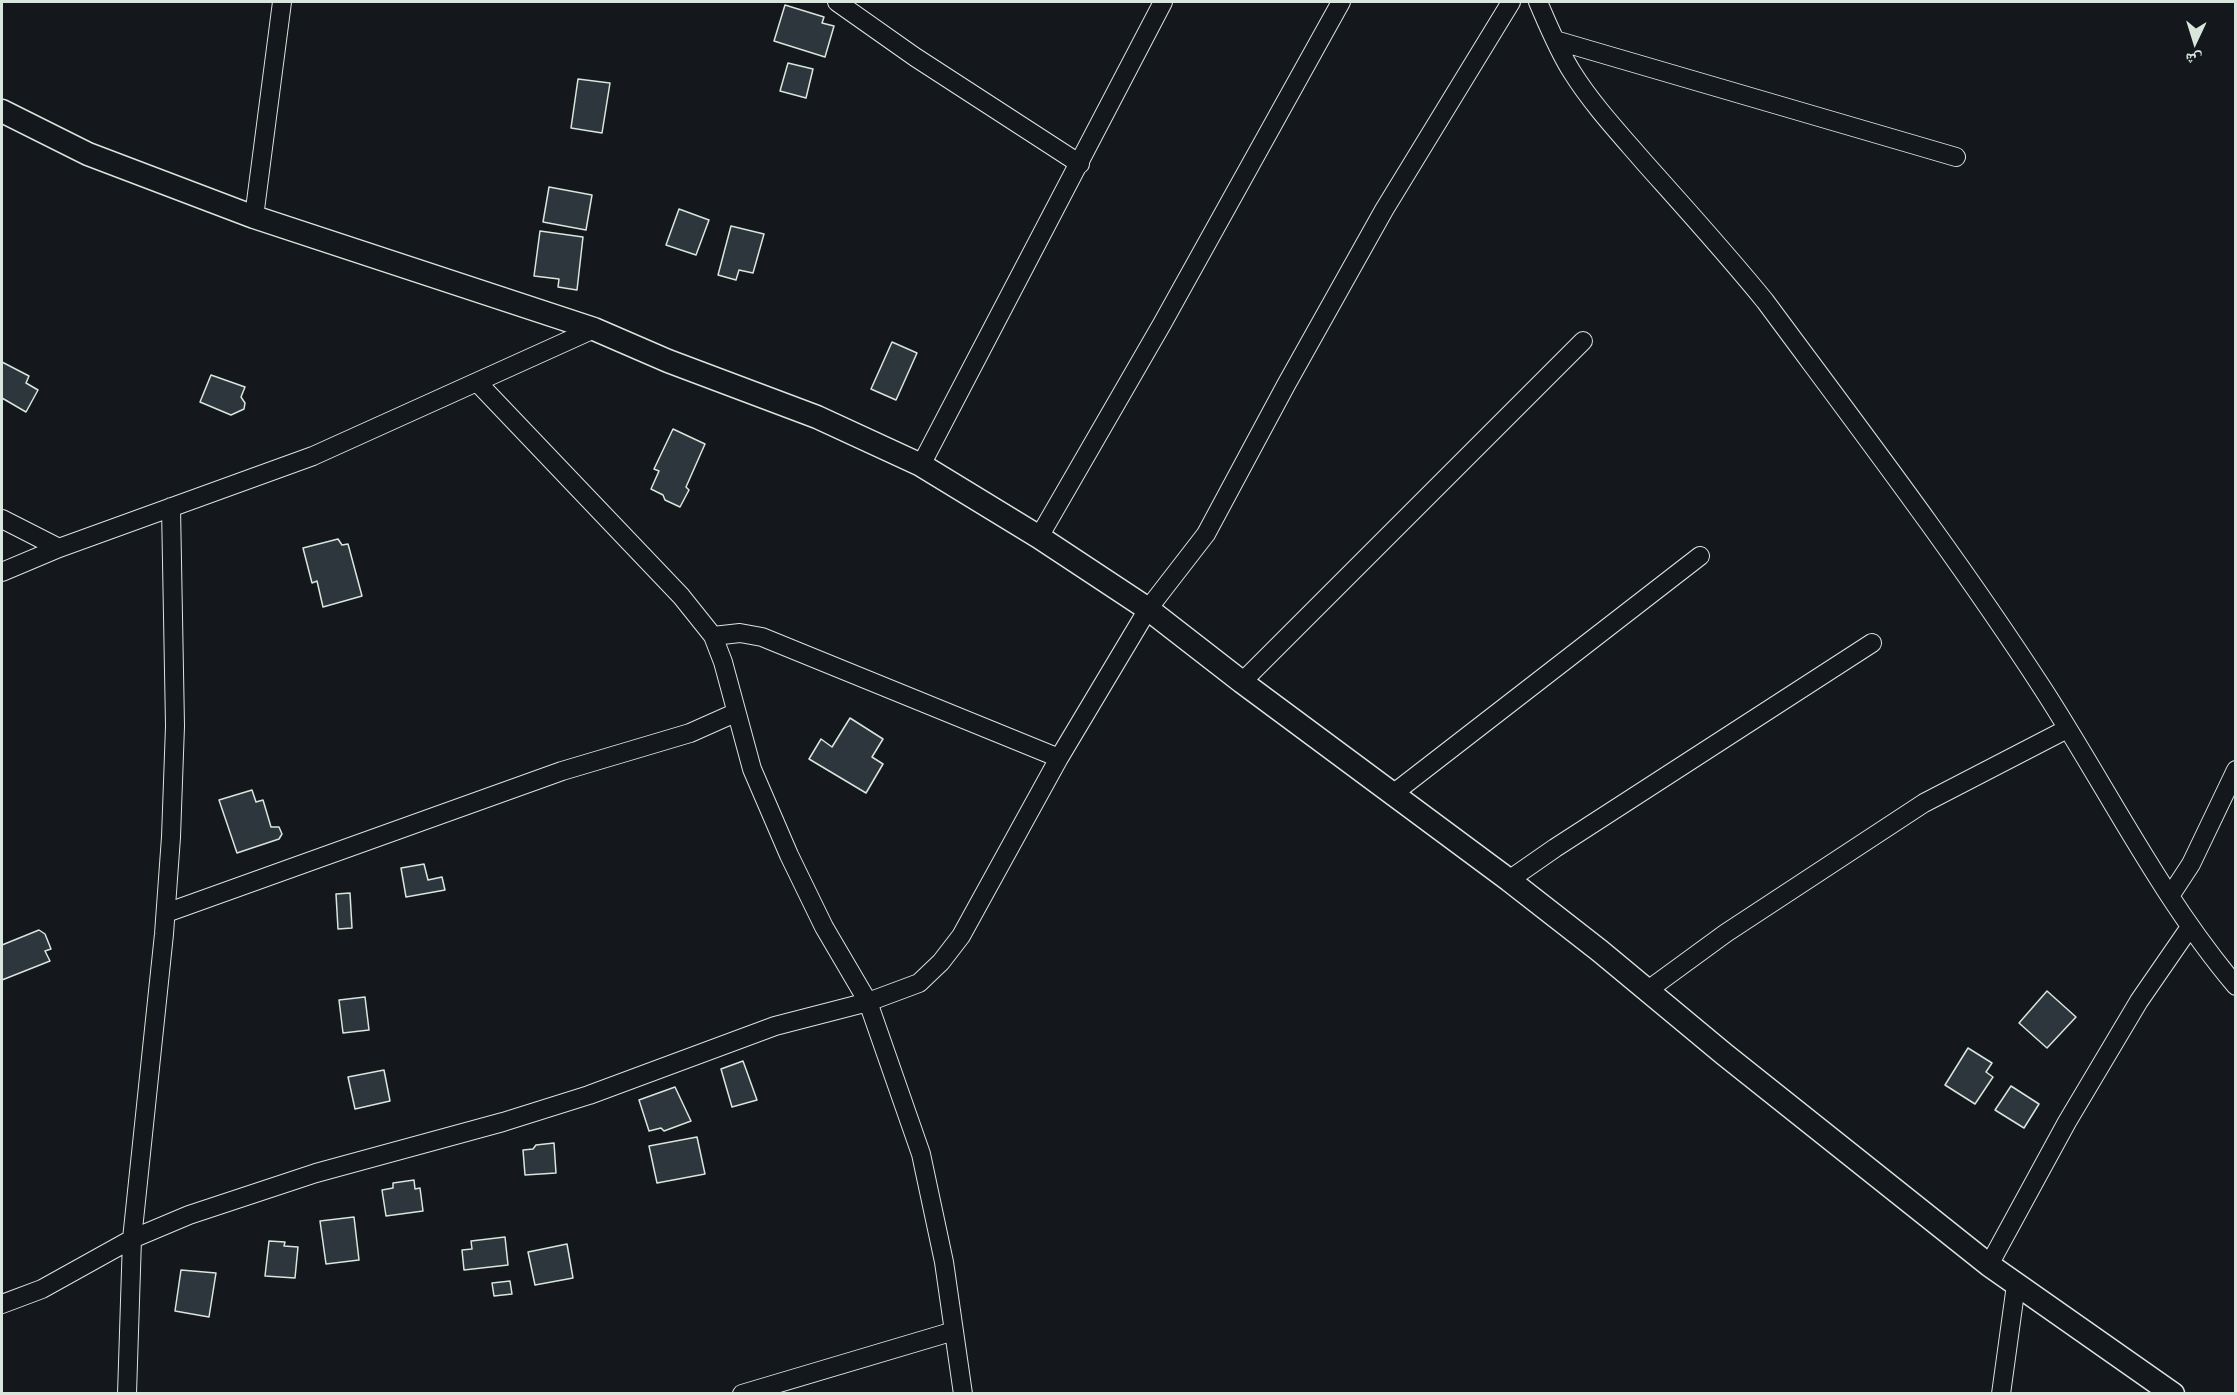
<!DOCTYPE html>
<meta charset="utf-8">
<style>
body{margin:0}
#map{position:relative;width:2237px;height:1395px;overflow:hidden;background:#14181c;font-family:Quicksand,"Noto Naskh Arabic",sans-serif}
canvas{display:block}
.frame{position:absolute;inset:0;border:3px solid #d8e6dc;pointer-events:none}
.north{position:absolute;left:2165px;top:12px;width:60px;height:60px;-webkit-text-stroke:4px #14181c;paint-order:stroke;rotate:184deg;font-size:16px;font-weight:700;line-height:24px;text-align:center;color:#d8e6dc}
.north::after{content:'';display:block;margin:auto;width:21px;height:27px;background:#d8e6dc;clip-path:polygon(50% 0,100% 100%,50% 72%,0 100%)}
</style>
<div id="map">
<canvas width="2237" height="1395"></canvas>
<div class="frame"></div>
<div class="north">ش</div>
</div>
<script>
const ctx = document.querySelector('canvas').getContext('2d');
ctx.lineJoin = 'round';
function paint(path, color) {
  ctx.fillStyle = color;
  ctx.fill(path, 'evenodd');
}
function strokePath(path, color, width, dash) {
  ctx.strokeStyle = color;
  ctx.lineWidth = width;
  ctx.lineCap = dash ? 'butt' : 'round';
  ctx.setLineDash(dash || []);
  ctx.stroke(path);
}
const building = new Path2D(`
 M785,5L824,17L822,23L834,26L825,57L774,41Z
 M788,63L813,69L806,98L780,91Z
 M578,79L610,83L602,133L571,128Z
 M549,187L592,195L586,230L543,222Z
 M679,209L709,220L696,255L666,245Z
 M731,226L764,234L753,273L739,270L736,280L718,275Z
 M540,231L583,237L577,290L558,287L559,279L534,276Z
 M892,342L917,353L896,400L871,389Z
 M2,362L29,376L26,383L38,390L26,412L2,398Z
 M211,375L245,387L241,397L245,403L244,409L231,415L200,402Z
 M673,429L705,444L686,487L689,490L680,507L665,500L663,495L651,489L659,471L654,469Z
 M338,539L342,545L348,544L362,596L323,607L317,581L312,583L303,548Z
 M850,718L883,739L872,757L883,764L866,793L809,759L821,739L832,747Z
 M252,790L256,802L263,800L271,827H279L282,834L279,839L237,853L219,800Z
 M424,864L428,880L442,877L445,890L406,897L401,868Z
 M350,893L352,928L338,929L336,894Z
 M39,930L45,934L51,949L45,951L50,961L2,980V945Z
 M2047,991L2076,1017L2047,1048L2019,1023Z
 M365,997L369,1030L343,1033L339,1000Z
 M1968,1048L1992,1063L1986,1072L1993,1077L1975,1104L1945,1085Z
 M743,1061L757,1100L732,1107L721,1069Z
 M384,1070L390,1101L355,1109L348,1077Z
 M2011,1086L2039,1104L2024,1128L1995,1110Z
 M675,1087L691,1121L664,1131L661,1128L649,1131L639,1100Z
 M697,1137L705,1174L657,1183L649,1146Z
 M554,1143L556,1173L525,1175L523,1150L533,1149L536,1145Z
 M414,1180L415,1189L420,1188L423,1211L386,1216L382,1190L393,1188V1183Z
 M354,1217L359,1260L326,1264L320,1221Z
 M505,1237L508,1265L464,1270L462,1250L472,1249L471,1241Z
 M269,1241L285,1242L284,1246L298,1247L295,1278L265,1276Z
 M567,1244L573,1278L535,1285L528,1252Z
 M181,1270L216,1273L209,1317L175,1311Z
 M510,1281L512,1294L494,1296L492,1283Z`);
const minor = new Path2D(`
 M837,2L915,57L1080,164
 M1538,2C1548,25 1558,50 1572,72C1592,104 1619,133 1644,162C1685,208 1726,253 1765,301C1859,428 1956,555 2043,689C2107,788 2160,896 2236,986
 M1555,40L1956,157
 M254,217L282,2
 M477,382L681,596L713,636L723,662L752,769L789,855L824,927L868,1002L921,1154L944,1262L963,1394
 M921,465L1163,2
 M2,519L59,548
 M1039,537L1162,324L1341,2
 M2,572L59,548L313,456L594,329
 M713,636L740,633L762,637L1059,758
 M1242,682L1583,341
 M1394,793L1700,556
 M1509,880L1555,848L1872,643
 M2170,896L2191,864L2236,770
 M166,913L562,771L690,733L735,713
 M1648,990L1726,933L1924,803L2067,729
 M1989,1265L2067,1122L2139,1001L2190,927
 M2,1304L42,1289L132,1239L189,1215L316,1173L503,1122L589,1095L775,1026L868,1002L919,983L941,962L961,936L1059,758L1148,609L1206,534L1286,385L1384,210L1511,2
 M127,1394L132,1239L164,934L171,837L175,726L171,507
 M742,1394L954,1331
 M2001,1394L2016,1285`);
const tertiary = new Path2D(`
 M2,111L88,154L254,217L594,329L668,361L817,417L921,465L1039,537L1148,609L1242,682L1509,880L1600,951L1724,1054L1989,1265L2173,1394`);
paint(building, '#2c363c');
strokePath(building, '#d8e6dc', 1.5);
strokePath(minor, '#d8e6dc', 20);
strokePath(tertiary, '#d8e6dc', 25);
strokePath(minor, '#14181c', 18);
strokePath(tertiary, '#14181c', 22);
</script>
